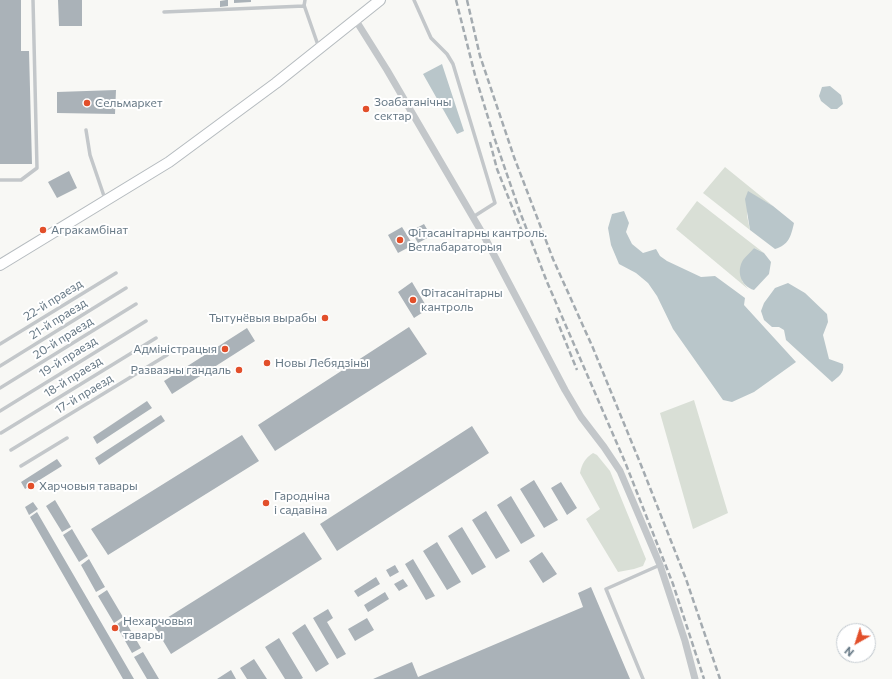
<!DOCTYPE html>
<meta charset="utf-8">
<style>
body{margin:0}
#map{position:relative;width:892px;height:679px;overflow:hidden;background:#f8f8f5;font-family:Commissioner,sans-serif}
canvas{display:block}
.north{position:absolute;left:836px;top:623px;width:40px;height:40px;box-sizing:border-box;background:#fff;border:1px solid #c2c9cf;border-radius:50%;rotate:219deg;font-size:11px;font-weight:700;line-height:16px;text-align:center;color:#677986}
.north::after{content:'';display:block;margin:auto;width:14px;height:18px;background:#e24f2a;clip-path:polygon(50% 0,100% 100%,50% 72%,0 100%)}
</style>
<div id="map">
<canvas width="892" height="679"></canvas>
<div class="north">N</div>
</div>
<script>
const ctx = document.querySelector('canvas').getContext('2d');
ctx.lineJoin = 'round';
function paint(path, color) {
  ctx.fillStyle = color;
  ctx.fill(path, 'evenodd');
}
function strokePath(path, color, width, dash) {
  ctx.strokeStyle = color;
  ctx.lineWidth = width;
  ctx.lineCap = dash ? 'butt' : 'round';
  ctx.setLineDash(dash || []);
  ctx.stroke(path);
}
function drawText(font, color, halo, rows, align = 'center') {
  ctx.font = font + ' Commissioner,sans-serif';
  ctx.lineWidth = 4;
  ctx.setLineDash([]);
  ctx.textBaseline = 'middle';
  ctx.strokeStyle = halo;
  ctx.fillStyle = color;
  for (const [text, x, y, turn = 0] of rows) {
    ctx.save();
    ctx.translate(x, y);
    ctx.rotate((+turn || 0) * Math.PI / 180);
    ctx.textAlign = isNaN(turn) ? turn : align;
    if (halo) ctx.strokeText(text, 0, 0);
    ctx.fillText(text, 0, 0);
    ctx.restore();
  }
}
const green = new Path2D(`
 M725,167L773,206L748,192L747,216L750,230L703,193Z
 M697,201L764,253L754,248L742,281L748,289L676,229Z
 M694,400L728,513L693,529L660,413Z
 M593,453L597,455L610,471L646,559L643,566L634,569L618,572L586,519L600,509L580,473C582,464 585,458 593,453Z`);
const water = new Path2D(`
 M442,64L464,131L457,134L423,74Z
 M830,86L841,95L843,104L837,109H831L821,101L819,96L822,87Z
 M748,191L773,206L794,223C791,236 789,245 775,249L750,230L745,199Z
 M624,211L629,223L626,232L632,244L643,253L656,249L660,256L667,261L701,277L715,276L745,298L744,305L796,362L754,392L732,402L723,400L673,329L657,296L648,283L636,273L619,264L611,245L608,228L612,214Z
 M754,248L764,253L771,262L769,274L754,290C741,286 736,272 743,260C746,256 751,252 754,248Z
 M788,283L805,293L827,314L828,322L823,335L829,359L843,364C845,373 838,377 832,382L786,340L784,330L779,327H772L764,320L761,311L764,303L775,288Z`);
const building = new Path2D(`
 M0,0H21V51H29L32,164H0Z
 M58,0H82V26H59Z
 M226,0H228V6L220,7V1Z
 M234,0H251V2L234,3Z
 M116,90L115,114L57,113V92Z
 M69,171L77,188L57,198L48,182Z
 M424,224L431,236L418,243L411,231Z
 M402,227L413,245L398,253L388,235Z
 M412,282L428,309L414,318L398,292Z
 M409,327L427,354L275,451L258,425Z
 M247,328L255,341L172,394L164,381Z
 M147,401L152,408L97,444L93,437Z
 M161,415L165,421L99,465L95,458Z
 M472,426L489,453L337,551L320,524Z
 M242,435L259,461L108,555L91,529Z
 M57,459L62,466L25,489L21,482Z
 M534,480L558,520L544,528L520,489Z
 M561,482L577,508L567,515L551,488Z
 M511,496L535,536L521,544L497,505Z
 M55,500L71,527L62,532L46,506Z
 M33,502L38,509L29,515L25,507Z
 M486,511L510,551L496,559L472,520Z
 M37,512L134,679H123L30,517Z
 M462,527L486,567L472,575L448,536Z
 M72,529L88,556L79,562L63,535Z
 M304,532L322,559L171,654L154,626Z
 M437,542L461,582L447,590L423,551Z
 M542,552L557,574L543,583L529,561Z
 M89,559L105,587L96,592L81,565Z
 M413,559L435,596L426,600L405,564Z
 M395,565L399,572L390,577L386,570Z
 M376,577L380,584L358,597L354,591Z
 M403,579L408,586L399,591L394,584Z
 M591,587L630,679H373L412,662L418,677L583,607L578,593Z
 M107,590L123,617L114,623L98,596Z
 M385,592L389,599L368,612L364,605Z
 M328,609L333,618L327,622L346,654L337,659L313,618Z
 M367,618L374,630L355,641L348,629Z
 M124,619L141,648L132,653L116,625Z
 M305,624L329,664L316,672L292,633Z
 M279,638L303,678L301,679H285L265,647Z
 M143,652L159,679H147L134,657Z
 M254,659L267,679H247L240,668Z
 M231,670L236,679H217Z`);
const lane = new Path2D(`
 M414,0L431,38L447,54L453,64L495,203L473,217
 M304,5L319,48
 M164,12L304,6L305,0
 M86,130L90,155L105,199
 M0,180H21L37,168L33,0
 M0,344L116,273
 M0,366L126,288
 M0,388L136,304
 M0,411L146,321
 M1,433L156,338
 M11,450L167,355
 M21,466L67,438
 M643,679L606,589L660,565`);
const street = new Path2D(`
 M355,19L387,70L484,236L565,390L581,417L604,447L620,471L660,565L685,641L695,679`);
const secondary = new Path2D(`
 M0,265L169,162L276,83L380,0`);
const rail = new Path2D(`
 M456,0L475,75L494,137L520,212L547,282L625,462L673,584L704,679
 M467,0L480,56L514,157L553,259L593,348L641,465L686,579L720,679
 M490,142L497,169L523,234
 M556,318L577,370`);
const markers = [
 [87,103,4,"#e24f2a"],
 [366,109,4,"#e24f2a"],
 [43,230,4,"#e24f2a"],
 [400,240,4,"#e24f2a"],
 [413,300,4,"#e24f2a"],
 [325,318,4,"#e24f2a"],
 [225,349,4,"#e24f2a"],
 [267,363,4,"#e24f2a"],
 [239,370,4,"#e24f2a"],
 [31,486,4,"#e24f2a"],
 [266,503,4,"#e24f2a"],
 [115,628,4,"#e24f2a"]
];
const poiNames = [
 ["Зоабатанічны",374,102],
 ["сектар",374,116],
 ["Сельмаркет",95,103],
 ["Агракамбінат",51,230],
 ["Фітасанітарны кантроль.",408,233],
 ["Ветлабараторыя",408,247],
 ["Фітасанітарны",421,293],
 ["кантроль",421,307],
 ["Тытунёвыя вырабы",317,318,"right"],
 ["Адміністрацыя",217,349,"right"],
 ["Новы Лебядзіны",275,363],
 ["Развазны гандаль",231,370,"right"],
 ["Харчовыя тавары",39,486],
 ["Гародніна",274,496],
 ["і садавіна",274,510],
 ["Нехарчовыя",123,621],
 ["тавары",123,635]
];
const streetNames = [
 ["22-й праезд",53,300,-32],
 ["21-й праезд",58,319,-32],
 ["20-й праезд",63,338,-32],
 ["19-й праезд",68,357,-32],
 ["18-й праезд",73,377,-32],
 ["17-й праезд",84,394,-31]
];
paint(green, '#d9dfd6');
paint(water, '#b9c6ca');
paint(building, '#aab2b8');
strokePath(secondary, '#b5bbbf', 12);
strokePath(lane, '#c3c7ca', 3.5);
strokePath(street, '#c3c7ca', 7);
strokePath(secondary, '#fff', 10);
strokePath(rail, '#a4abb0', 2.5, [6, 3]);
for (const [x, y, r, color] of markers) {
  const dot = new Path2D();
  dot.arc(x, y, r, 0, 2 * Math.PI);
  ctx.fillStyle = color;
  ctx.fill(dot);
  strokePath(dot, '#fff', 1.5);
}
drawText('12px', '#677986', '#fff', poiNames, 'left');
drawText('12px', '#677986', '#fff', streetNames);
</script>
